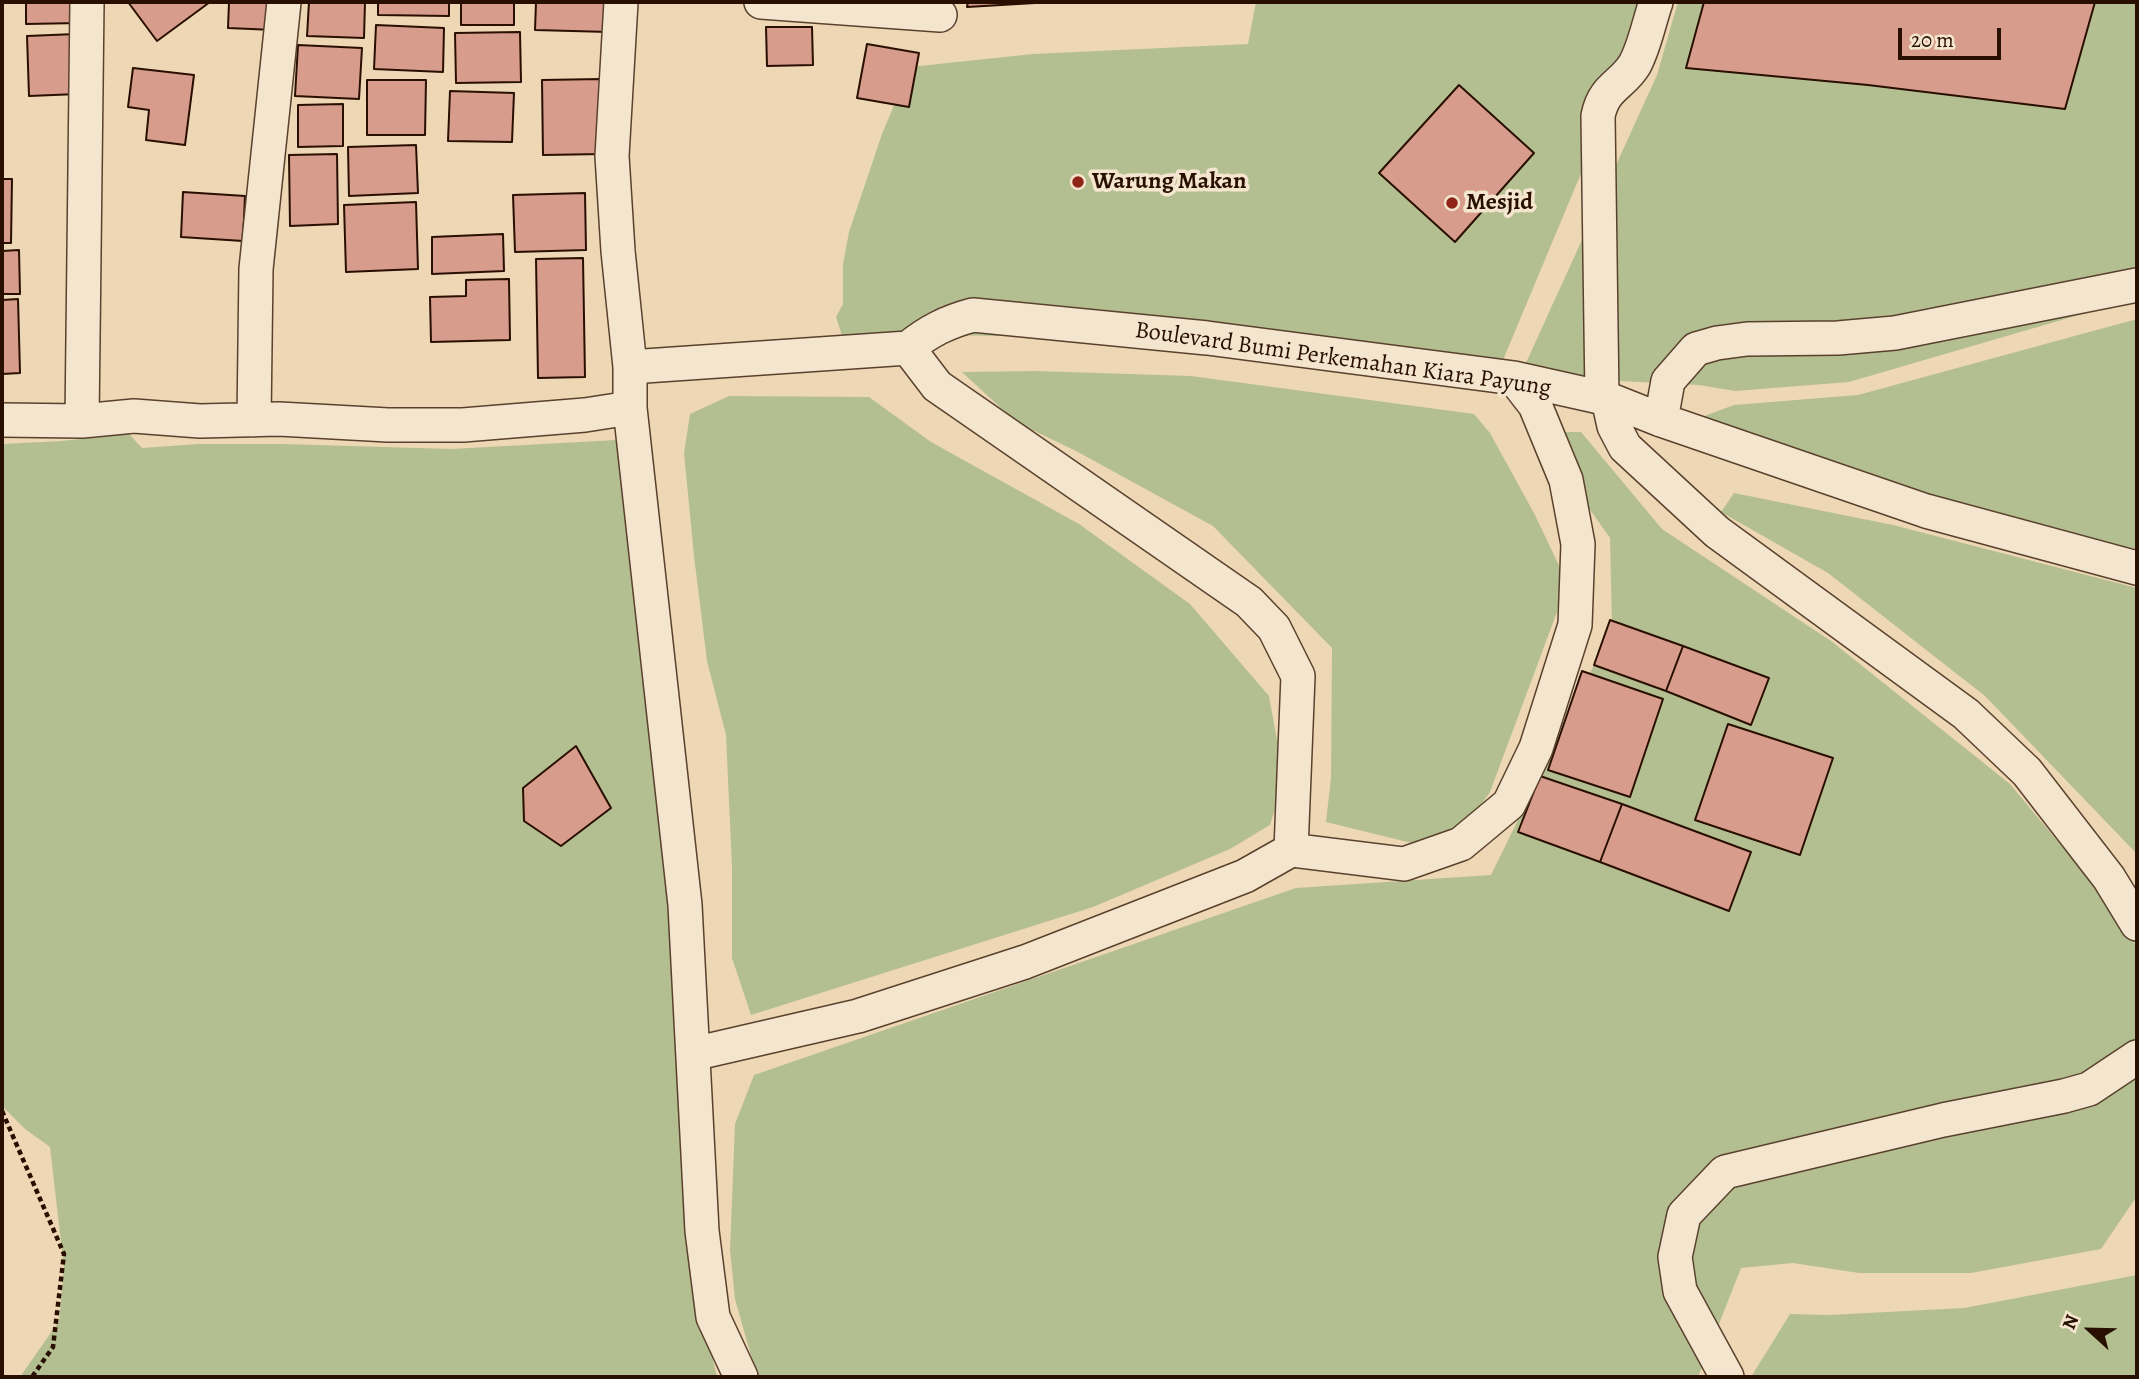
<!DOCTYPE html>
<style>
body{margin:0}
#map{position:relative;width:2139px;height:1379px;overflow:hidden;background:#eed7b4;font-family:Alegreya,serif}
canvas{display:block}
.frame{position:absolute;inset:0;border:4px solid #290f00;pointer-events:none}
.north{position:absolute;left:2055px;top:1295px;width:70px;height:70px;-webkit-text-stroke:5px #f4e5ce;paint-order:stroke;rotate:292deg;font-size:19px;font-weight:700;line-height:28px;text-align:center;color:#290f00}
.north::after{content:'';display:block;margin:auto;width:24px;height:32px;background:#290f00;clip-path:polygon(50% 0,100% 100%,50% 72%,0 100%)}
.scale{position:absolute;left:1898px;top:28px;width:103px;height:32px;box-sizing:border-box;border:4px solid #290f00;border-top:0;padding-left:9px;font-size:21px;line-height:24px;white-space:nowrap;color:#290f00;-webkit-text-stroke:5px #f4e5ce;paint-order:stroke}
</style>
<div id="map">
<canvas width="2139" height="1379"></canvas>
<div class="frame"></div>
<div class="north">N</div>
<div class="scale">20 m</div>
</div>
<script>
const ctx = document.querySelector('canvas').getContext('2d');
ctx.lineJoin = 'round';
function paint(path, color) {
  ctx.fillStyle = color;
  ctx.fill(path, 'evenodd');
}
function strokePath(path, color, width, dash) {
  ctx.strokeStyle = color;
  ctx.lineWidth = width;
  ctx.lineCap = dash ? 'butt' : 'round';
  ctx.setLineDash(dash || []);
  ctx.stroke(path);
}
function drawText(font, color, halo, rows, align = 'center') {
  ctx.font = font + ' Alegreya,serif';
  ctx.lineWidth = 7;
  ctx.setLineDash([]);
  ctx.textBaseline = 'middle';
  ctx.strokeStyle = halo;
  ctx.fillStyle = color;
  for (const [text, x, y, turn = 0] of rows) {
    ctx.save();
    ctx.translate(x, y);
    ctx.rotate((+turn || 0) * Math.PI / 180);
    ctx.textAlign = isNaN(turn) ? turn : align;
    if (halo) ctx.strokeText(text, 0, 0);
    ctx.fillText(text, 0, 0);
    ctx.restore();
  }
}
const green = new Path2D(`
 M1256,2H1643L1628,61L1493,384L1113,335L995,336L871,333L844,342L836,317L843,304V264L849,232L882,134L910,67L1033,54L1248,44Z
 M1678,2H2137V298L1849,382L1735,391L1699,385L1520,376L1657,75Z
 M2137,319V549L2103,544L1700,436L1699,418L1734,405L1858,395Z
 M1036,371L1191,376L1474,414L1490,433L1535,515L1563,574L1557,612L1490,792L1457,839L1424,846L1326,822L1331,778L1332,648L1213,526L1076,451L1016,422L962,372Z
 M729,396L869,397L931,442L1079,524L1190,604L1269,696L1284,779L1270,825L1230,849L1093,907L751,1015L732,958V867L726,735L707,661L694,556L684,453L690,414Z
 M1535,432H1581L1662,529L1831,641L2010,784L2104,897L2137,947V1196L2101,1249L1971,1273H1859L1793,1263L1741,1268L1698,1377H757L735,1299L730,1250L735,1124L754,1075L1296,888L1491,875L1612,628L1610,538Z
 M129,434L142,448L198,444H283L451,449L616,440L634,458L693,1109L685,1242L717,1377H20L59,1321L64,1268L50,1147L25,1129L2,1106V444L61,441Z
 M1734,493L1893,525L2137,588V854L1985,696L1828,573L1721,512Z
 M2137,1275V1377H1751L1790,1314L1829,1315L1964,1308Z`);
const building = new Path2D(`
 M26,2H80V23L26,24Z
 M128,2H210L157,41Z
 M229,2H275L274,30L228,28Z
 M309,2H365L364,38L307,36Z
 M378,2H449V16L378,15Z
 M461,2H514V25H461Z
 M536,2H610L609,32L535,30Z
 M968,2H1052L967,7Z
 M1704,2H2095L2065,109L1868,85L1686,68Z
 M376,25L444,28L443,72L374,69Z
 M766,27H812L813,65L767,66Z
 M520,32L521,82L456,83L455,33Z
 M76,34L78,94L29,96L27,36Z
 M867,44L919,53L909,107L857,98Z
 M298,45L362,48L359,99L295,96Z
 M133,68L194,75L185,145L146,140L149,110L128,107Z
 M602,79L603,154L543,155L542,80Z
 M367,80H426L425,135H367Z
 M1459,85L1534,153L1455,242L1379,173Z
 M450,91L514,93L512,142L448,141Z
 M343,104V146L298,147V105Z
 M416,145L418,193L349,196L348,147Z
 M337,154L338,224L290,226L289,155Z
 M2,179H12L11,243H2Z
 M183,192L245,196L243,241L181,237Z
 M585,193L586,250L515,252L513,195Z
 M416,202L418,269L346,272L344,205Z
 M503,234L504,271L432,274V237Z
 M19,250L20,294H2V251Z
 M583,258L585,377L538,378L536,259Z
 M509,279L510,340L431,342L430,297L466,296V280Z
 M18,299L20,373L2,374V300Z
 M1610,620L1683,646L1666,691L1594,665Z
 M1683,646L1769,678L1751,725L1666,691Z
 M1582,671L1663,699L1630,797L1548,770Z
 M1728,724L1833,758L1800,855L1695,820Z
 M576,746L611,808L561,846L524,821L523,788Z
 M1540,776L1622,804L1600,862L1518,832Z
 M1622,804L1751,852L1729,911L1600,862Z`);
const path = new Path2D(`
 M2,1111L64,1254L53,1347L32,1377`);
const street = new Path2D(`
 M621,2L612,156L618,251L630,367
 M761,2L940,15
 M908,348C929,331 947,322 973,315L1207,338L1514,378L1608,399L1661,420L1926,511L2137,568
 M908,348L937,386L1249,602L1274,628L1298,676L1291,850
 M1602,398L1598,116C1604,86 1622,86 1635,64C1645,45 1649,22 1656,2
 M1608,399L1614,426L1625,447L1717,532L1966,714L2027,772L2109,878L2137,924
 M2,420L82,421L134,416L200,421L279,419L388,425H463L585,415L630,408
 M254,420L256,269L284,2
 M1661,420L1668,381L1696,349L1717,343L1747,339L1838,338L1895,333L2137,285
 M82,421L87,2
 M693,1054L858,1016L1025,962L1245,876L1291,850L1404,864L1461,844L1509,804L1536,748L1575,625L1578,544L1566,480L1535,405L1514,378
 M741,1377L713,1317L702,1231L685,905L630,408V367L908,348
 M1727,1377L1680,1291L1675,1257L1684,1215L1725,1172L1943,1120L2064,1096L2089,1089L2137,1057`);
const markers = [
 [1078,182,7,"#8f2418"],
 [1452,203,7,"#8f2418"]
];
const poiNames = [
 ["Warung Makan",1092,182],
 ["Mesjid",1466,203]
];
const streetNames = [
 ["Boulevard Bumi Perkemahan Kiara Payung",1343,360,8]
];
paint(green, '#b4bf91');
paint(building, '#d79c8b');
strokePath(building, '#290f00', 2);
strokePath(street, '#5a412d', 36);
strokePath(path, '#290f00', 4.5, [5, 3.5]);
strokePath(street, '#f4e5ce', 33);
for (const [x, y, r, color] of markers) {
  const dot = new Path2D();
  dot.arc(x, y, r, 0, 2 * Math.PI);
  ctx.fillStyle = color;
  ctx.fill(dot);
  strokePath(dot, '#f4e5ce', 2.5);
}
drawText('bold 24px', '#290f00', '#f4e5ce', poiNames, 'left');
drawText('24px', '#290f00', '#f4e5ce', streetNames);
</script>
